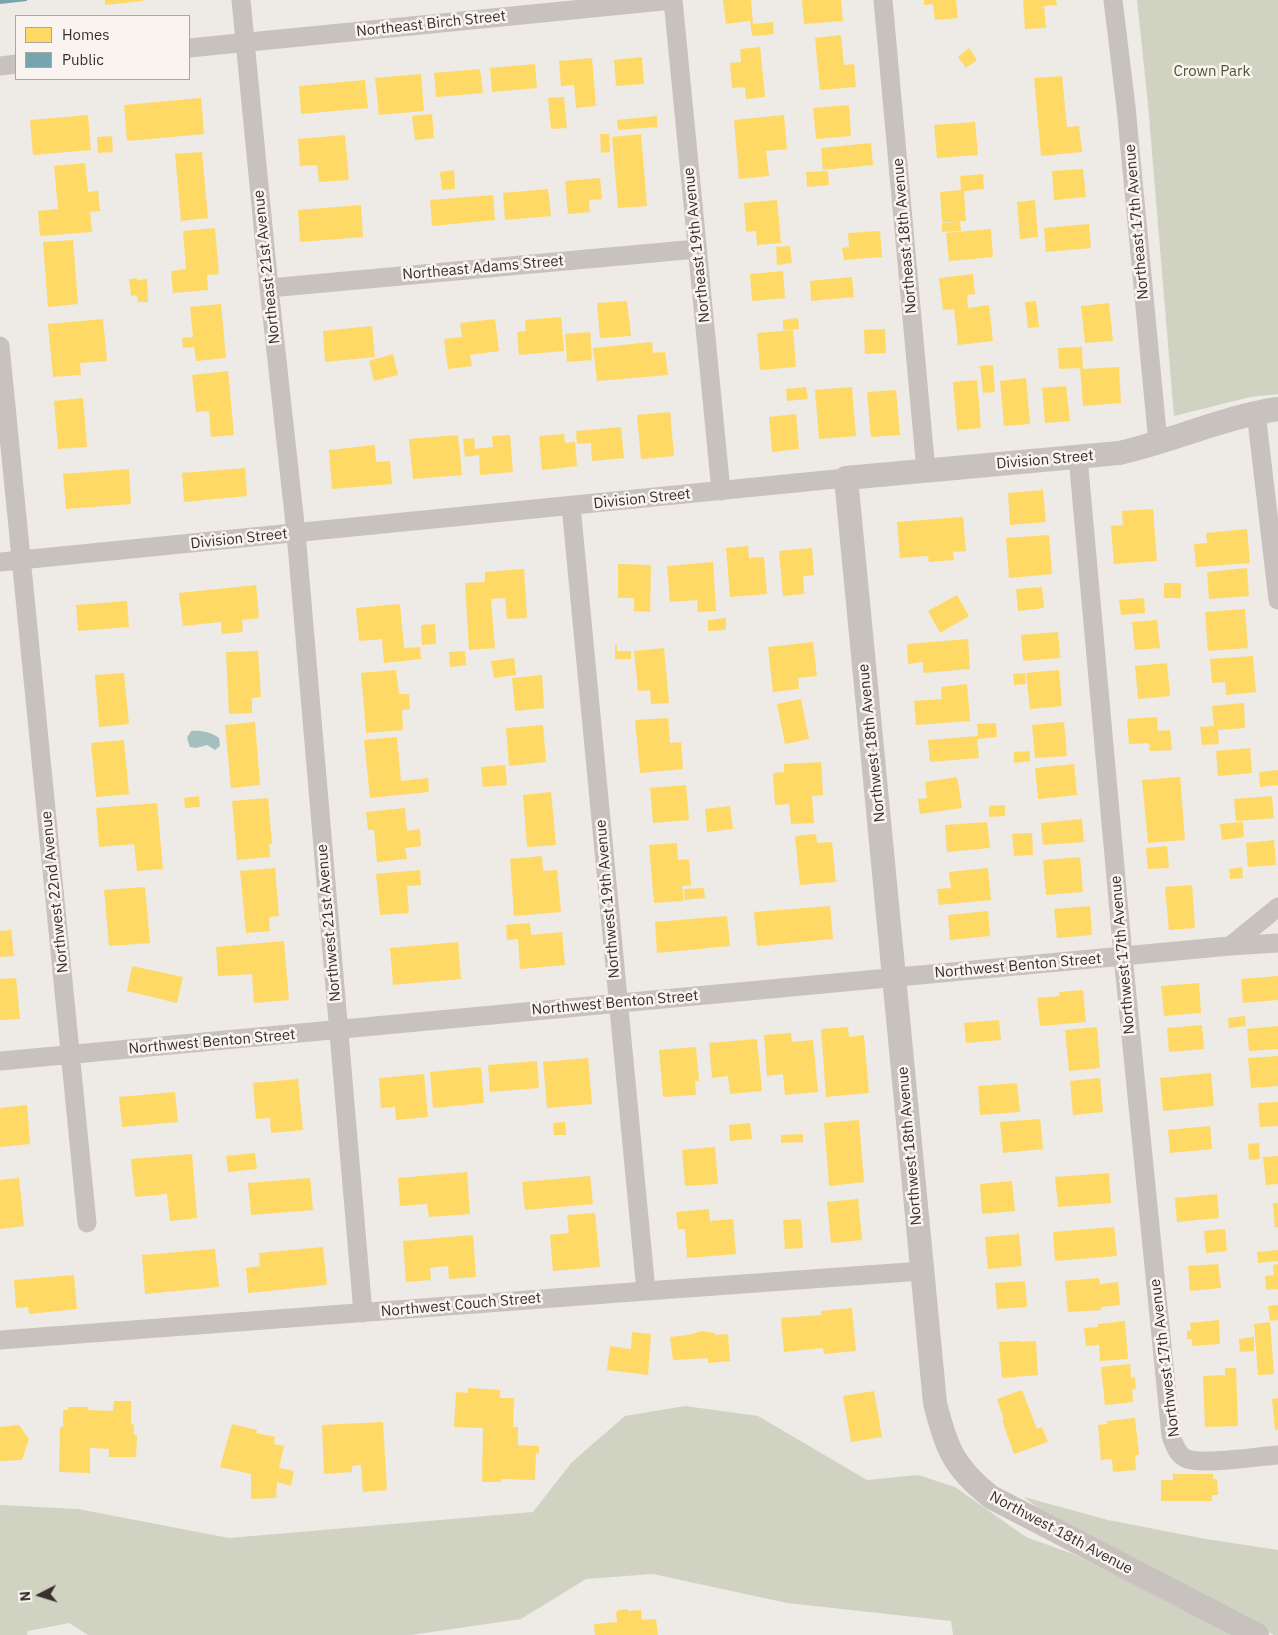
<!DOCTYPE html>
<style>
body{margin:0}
#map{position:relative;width:1278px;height:1635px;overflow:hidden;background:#eeeae6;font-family:"IBM Plex Sans",sans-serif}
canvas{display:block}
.legend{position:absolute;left:15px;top:15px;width:175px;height:65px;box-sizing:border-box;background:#f9f4ef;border:1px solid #aca6a1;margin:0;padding:6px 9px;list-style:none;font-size:15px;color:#39302d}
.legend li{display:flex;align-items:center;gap:10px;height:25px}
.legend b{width:25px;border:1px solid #aca6a1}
.north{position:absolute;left:15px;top:1570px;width:50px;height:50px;-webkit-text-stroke:4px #f9f4ef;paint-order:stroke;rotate:265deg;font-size:14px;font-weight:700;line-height:20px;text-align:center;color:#39302d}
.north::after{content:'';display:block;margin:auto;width:18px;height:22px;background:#39302d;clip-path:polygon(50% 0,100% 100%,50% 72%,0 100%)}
</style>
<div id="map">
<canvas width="1278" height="1635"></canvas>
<ul class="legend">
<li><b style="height:14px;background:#ffd966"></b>Homes</li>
<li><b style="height:14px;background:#76a5af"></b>Public</li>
</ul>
<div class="north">N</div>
</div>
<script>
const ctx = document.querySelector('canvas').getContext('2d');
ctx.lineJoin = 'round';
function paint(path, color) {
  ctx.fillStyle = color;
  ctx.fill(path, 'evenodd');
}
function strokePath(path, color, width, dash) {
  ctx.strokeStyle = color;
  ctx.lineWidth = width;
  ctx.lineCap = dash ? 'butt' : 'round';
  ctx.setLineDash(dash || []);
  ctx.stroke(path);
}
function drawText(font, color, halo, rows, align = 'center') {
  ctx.font = font + ' "IBM Plex Sans",sans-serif';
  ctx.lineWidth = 5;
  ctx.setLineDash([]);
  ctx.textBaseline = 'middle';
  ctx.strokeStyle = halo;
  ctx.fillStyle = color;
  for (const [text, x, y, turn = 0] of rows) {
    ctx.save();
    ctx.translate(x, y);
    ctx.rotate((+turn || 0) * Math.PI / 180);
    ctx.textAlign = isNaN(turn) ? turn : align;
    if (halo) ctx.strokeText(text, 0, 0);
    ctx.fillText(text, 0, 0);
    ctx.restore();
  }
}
const green = new Path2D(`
 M1137,0H1278V394L1250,397L1174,416L1148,104Z
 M685,1406L758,1416L867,1480L918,1475L955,1487L1026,1537L1073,1554L1172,1601L1231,1635H953L951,1621L787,1603L653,1574L586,1579L521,1619L411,1635H88L69,1623L28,1631L27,1635H0V1505L78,1509L229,1538L533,1512L572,1462L625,1416Z
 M1024,1497L1108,1520L1206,1539L1278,1550V1635H1274L1170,1581L1039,1509Z`);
const water = new Path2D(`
 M191,731C201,730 211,732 219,738L220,746L215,750L207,745L196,748L190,747L187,738Z`);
const homes = new Path2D(`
 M105,0H143V1L105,5Z
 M723,0H751L753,24L773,22L774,34L752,36L750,21L726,24Z
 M802,0H841L843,21L804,24Z
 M924,0H956L958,18L935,20L933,4L924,5Z
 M1023,0H1056L1057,5L1044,6L1046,28L1025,29Z
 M841,35L844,65L854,64L856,87L820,90L815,38Z
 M760,47L765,97L746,99L745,87L732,88L730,63L741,62L740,49Z
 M969,48L977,60L966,68L958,57Z
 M642,57L644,84L616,86L614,60Z
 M592,58L596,106L576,108L574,85L561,86L559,61Z
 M535,64L537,88L492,92L490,68Z
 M480,69L483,93L436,97L434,73Z
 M421,74L424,111L379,115L375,78Z
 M1062,76L1067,127L1079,126L1082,152L1041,156L1034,78Z
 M365,80L368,108L301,114L299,86Z
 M564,97L567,128L551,129L548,98Z
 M201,98L204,134L127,141L124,105Z
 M849,105L851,136L816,139L813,108Z
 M432,114L434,138L415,140L412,116Z
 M88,115L91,150L33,155L30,120Z
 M784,115L787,149L766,151L769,176L739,179L734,120Z
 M657,116V127L618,130L617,120Z
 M975,122L978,155L937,158L934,125Z
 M600,134H609L610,152L601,153Z
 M641,134L647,206L618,208L612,137Z
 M345,135L349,180L319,182L317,165L300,166L298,139Z
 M112,136L113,152L98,153L97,137Z
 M871,143L873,165L823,170L821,148Z
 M202,152L208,218L181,221L175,154Z
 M85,163L88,192L98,191L100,211L90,212L92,232L40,236L38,211L58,209L54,166Z
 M1083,169L1086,197L1054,200L1052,171Z
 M454,170L455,189L442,190L440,172Z
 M828,171L829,185L807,187L806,172Z
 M983,174L984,189L964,191L966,221H960L961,231L942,232V223L957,222H942L940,192L961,190L960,176Z
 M600,178L602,199L589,200L590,212L568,214L565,181Z
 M548,189L551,216L505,220L503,193Z
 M493,195L495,220L432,226L430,200Z
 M777,200L781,243L757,245L756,231L746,232L744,203Z
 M1035,200L1038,237L1020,239L1017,202Z
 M361,205L363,237L300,242L298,210Z
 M1089,224L1091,248L1046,252L1044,228Z
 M215,228L219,274L207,275L208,290L173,293L171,271L186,269L183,231Z
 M991,229L993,257L949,261L946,233Z
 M880,231L882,257L844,260L842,248L849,247L848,233Z
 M73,240L78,304L48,307L43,242Z
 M790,246L792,263L777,265L776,247Z
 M783,271L785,298L752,301L750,274Z
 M973,274L975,294L967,295L968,308L989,305L993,341L958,345L954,309L943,310L939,278Z
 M852,277L854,297L811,301L810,281Z
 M137,278V280L147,279L148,302H138L137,295L131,296L129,279Z
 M627,301L631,336L600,338L597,303Z
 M1036,301L1039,327L1028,328L1025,302Z
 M1109,303L1113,341L1085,343L1081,306Z
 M221,304L226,358L196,361L194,347L183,348L182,338L193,337L190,307Z
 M561,317L564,351L519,355L517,332L526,331L525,320Z
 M798,318L799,329L783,330V320Z
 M103,319L107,361L80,363L81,375L53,377L48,324Z
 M495,319L499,351L470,355L472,366L448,369L444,339L462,337L460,323Z
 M372,326L375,357L325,362L323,331Z
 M885,329L886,353L865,354L864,330Z
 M793,330L796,367L760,370L757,333Z
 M590,332L592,360L567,362L565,334Z
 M652,342L653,353L665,352L668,375L597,381L593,348Z
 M1082,347L1083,369L1119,367L1121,403L1083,406L1080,368L1059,369L1058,348Z
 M393,354L398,375L374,381L369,361Z
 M993,365L995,392L983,393L980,366Z
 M228,371L234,435L211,437L209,411L196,412L192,375Z
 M1026,378L1030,424L1004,426L1000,381Z
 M977,380L981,428L957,430L953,382Z
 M1066,386L1070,421L1045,423L1042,388Z
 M806,387L808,399L787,401L786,389Z
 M852,387L856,436L819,439L815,390Z
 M896,390L900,435L871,437L867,392Z
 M83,398L87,447L58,449L54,401Z
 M670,412L674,456L641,459L637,415Z
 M796,414L799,449L772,452L769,417Z
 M621,427L624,458L592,461L591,443L577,444L576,431Z
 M564,434L565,443L575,442L577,466L542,470L539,436Z
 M458,435L462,475L413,479L409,439Z
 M510,435L513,472L480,475L479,455L465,457L463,439L474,438L475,449L493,447L492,436Z
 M375,445L376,462L390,461L392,484L332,489L329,450Z
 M245,468L247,496L184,502L182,473Z
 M129,469L131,504L66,509L63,474Z
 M1043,490L1046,522L1010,525L1008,493Z
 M1153,509L1157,561L1114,564L1111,526L1123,525L1122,511Z
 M963,517L966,551L953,552L954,560L929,562L928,556L900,558L897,522Z
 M1247,529L1250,563L1196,567L1194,544L1207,543L1206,533Z
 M1049,535L1052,574L1009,578L1006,538Z
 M748,546L749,558L764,557L767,594L730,597L726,548Z
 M812,548L814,575L803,576L804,594L783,596L779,551Z
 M713,562L716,611L698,612L697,600L670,602L667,566Z
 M618,564L651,565L650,612L634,611V598H618Z
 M1247,568L1249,596L1209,599L1207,572Z
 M524,569L527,618L507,619L505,598L491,599L495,648L469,650L465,583L485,582V572Z
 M1164,583H1181V598H1164Z
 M256,585L259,618L242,620L243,632L222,634L221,622L183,626L179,593Z
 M1042,587L1044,608L1018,611L1016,589Z
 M957,595L969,616L940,633L928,611Z
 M1144,598L1145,613L1121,615L1119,600Z
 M127,601L129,627L78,631L76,605Z
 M400,604L404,648L420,647L421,659L384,663L382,639L359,641L356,608Z
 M1245,609L1248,648L1208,651L1205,612Z
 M726,618V630L708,631V620Z
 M1157,620L1160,648L1135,650L1132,622Z
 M435,624L436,644L422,645L421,625Z
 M1058,632L1060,658L1023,661L1021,635Z
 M968,639L970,669L923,673V662L908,664L907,644Z
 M813,642L817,676L798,678L799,689L773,692L768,647Z
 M615,645H617V651H631V659H615Z
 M664,648L669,703L651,704L650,690L638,691L634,651Z
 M258,651L261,697L252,698V713L229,714L226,652Z
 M465,651L466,665L450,667L449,652Z
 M1253,656L1256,692L1226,695L1225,682L1212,683L1210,659Z
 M514,658L516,675L494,678L491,661Z
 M1167,663L1170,696L1138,699L1135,666Z
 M396,670L399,694H409L410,709L402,710L403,730L366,733L361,673Z
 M1059,670L1062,706L1030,709L1026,673Z
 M124,673L129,724L99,727L95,675Z
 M1025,673L1026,684L1014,685L1013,674Z
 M542,675L544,708L515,711L512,678Z
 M967,684L970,721L916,725L914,701L942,699L941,687Z
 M801,699L809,739L785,744L777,704Z
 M1244,703L1245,728L1218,730L1219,744L1202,745L1200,727L1214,726L1212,706Z
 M1157,717L1158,731L1170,730L1172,750L1150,751L1149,743L1129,744L1127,719Z
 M668,718L670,743L681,742L683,769L640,773L635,720Z
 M255,722L260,785L231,788L225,725Z
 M1064,722L1067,756L1035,758L1032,725Z
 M996,723L997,737L977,739L979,758L930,762L928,740L978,736L977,724Z
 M543,725L546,762L509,766L506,728Z
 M397,737L401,781L428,778L429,792L370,798L364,740Z
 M124,740L129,794L96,797L91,743Z
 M1250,748L1252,773L1218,776L1216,751Z
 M1030,751V761L1014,763V752Z
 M821,762L823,795L812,796L814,823L791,824L789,804L775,805L773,773L784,772V764Z
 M1074,764L1077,795L1038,799L1035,768Z
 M505,765L507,785L483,787L481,767Z
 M1278,770V785L1260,787L1259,772Z
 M957,777L962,808L920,814L918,799L927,798L925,782Z
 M1180,777L1185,840L1148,843L1142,780Z
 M686,785L689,820L653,823L650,788Z
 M551,792L556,845L527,847L523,795Z
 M199,796L200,807L185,808L184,798Z
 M1272,796L1274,818L1236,821L1234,799Z
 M268,798L272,844H269L270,857L237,860L232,801Z
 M157,803L163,869L137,871L134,844L99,847L96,808Z
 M1005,805V816L989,817V806Z
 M730,806L733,829L707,832L705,809Z
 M405,808L407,831L420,829L421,846L405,848L407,859L377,862L374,830H368L366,812Z
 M1082,819L1084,842L1043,845L1041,823Z
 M987,822L990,848L947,852L945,825Z
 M1243,822L1244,837L1222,840L1220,824Z
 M1032,833L1033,855L1014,856L1012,834Z
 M816,834L817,843L832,842L836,882L800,885L795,836Z
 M1274,840L1276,865L1248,867L1246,843Z
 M677,843L678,860L689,859L691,885L682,886L684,901L654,903L649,845Z
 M1167,846L1169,868L1148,869L1146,848Z
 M542,856L543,871L557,870L561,912L514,916L510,859Z
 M1080,857L1083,892L1046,895L1043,860Z
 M1242,867L1243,878L1230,879L1229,869Z
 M275,868L279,916L269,917L270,931L246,933L240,871Z
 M988,868L991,900L939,905L937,889L951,888L949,872Z
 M420,870L421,885L407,886L409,913L380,915L376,874Z
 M1192,885L1195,928L1169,930L1165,887Z
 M145,887L150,943L109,946L104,890Z
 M704,888L705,898L685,900L684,889Z
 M830,906L833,939L757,946L754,912Z
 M1090,906L1092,935L1057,938L1054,909Z
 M988,911L990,936L950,940L948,915Z
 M727,916L730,946L657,953L655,922Z
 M530,923L531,935L562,932L565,965L520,969L518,939L507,940L506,925Z
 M11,930L14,956L0,957V931Z
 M284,941L289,1000L254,1003L252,974L218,976L216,947Z
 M458,942L461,979L393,985L390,948Z
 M132,966L183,977L177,1003L127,991Z
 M1278,976V1000L1243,1003L1241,979Z
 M16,978L20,1019L0,1020V979Z
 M1199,983L1201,1013L1164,1016L1161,986Z
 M1083,990L1086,1022L1040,1026L1037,998L1060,996L1059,992Z
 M1245,1016L1246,1026L1229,1028L1228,1018Z
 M999,1020L1001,1040L966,1043L964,1023Z
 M1202,1025L1204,1049L1169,1052L1167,1028Z
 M1278,1026V1049L1249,1051L1247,1029Z
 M848,1027L849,1037L864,1035L869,1093L826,1097L821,1029Z
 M1097,1027L1100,1068L1069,1071L1065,1030Z
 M791,1033L792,1042L813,1040L818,1092L785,1095L783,1074L767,1076L764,1035Z
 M757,1039L762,1091L730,1094L728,1076L712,1078L709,1043Z
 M696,1047L699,1081H695L696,1095L663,1097L659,1050Z
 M1278,1056V1086L1251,1088L1248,1058Z
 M588,1058L592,1104L547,1108L543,1062Z
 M537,1061L539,1088L490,1092L488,1065Z
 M481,1067L484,1103L433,1108L430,1072Z
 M1211,1073L1214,1106L1163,1111L1160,1078Z
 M424,1074L428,1117L396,1120L395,1107L381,1108L379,1078Z
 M1100,1078L1103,1112L1073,1115L1070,1081Z
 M298,1079L303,1130L271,1133L270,1118L256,1119L253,1083Z
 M1017,1083L1020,1112L980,1115L978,1086Z
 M175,1092L178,1122L122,1127L119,1097Z
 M1278,1102V1126L1260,1127L1258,1103Z
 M27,1105L30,1144L0,1147V1108Z
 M1040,1119L1043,1149L1003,1153L1000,1122Z
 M859,1120L864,1182L829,1186L824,1123Z
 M565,1122L566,1135H554L553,1123Z
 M750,1123L752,1139L730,1141L729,1125Z
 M1210,1126L1212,1149L1170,1153L1168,1130Z
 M803,1134V1142L781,1143V1135Z
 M1259,1143L1260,1159L1249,1160L1248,1144Z
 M715,1147L718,1184L685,1186L682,1150Z
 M255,1153L257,1169L228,1172L226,1156Z
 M192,1154L197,1218L170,1221L167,1194L135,1197L131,1159Z
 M1278,1156V1184L1266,1185L1263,1157Z
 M467,1172L470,1214L429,1217L427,1204L400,1206L398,1178Z
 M1109,1173L1111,1203L1058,1207L1055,1177Z
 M590,1176L593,1204L525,1210L522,1182Z
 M19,1178L24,1226L0,1229V1180Z
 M310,1178L313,1210L251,1215L248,1183Z
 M1012,1181L1015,1211L982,1214L980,1184Z
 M1217,1194L1219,1218L1177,1222L1175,1198Z
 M858,1199L862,1240L831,1243L827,1202Z
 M1273,1203H1278V1227L1275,1228Z
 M709,1209L710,1221L733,1219L736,1254L687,1258L685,1229H678L676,1212Z
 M595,1213L600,1267L553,1271L550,1235L569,1233L567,1215Z
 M801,1219L803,1248L785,1249L783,1220Z
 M1114,1227L1117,1256L1055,1261L1053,1232Z
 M1225,1229L1227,1251L1206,1253L1204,1231Z
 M1019,1234L1022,1266L988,1269L985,1237Z
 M473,1235L476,1277L449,1279L448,1266L430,1268L431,1280L406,1282L403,1241Z
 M323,1247L327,1285L248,1293L246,1268L260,1266L259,1253Z
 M215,1249L219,1287L145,1294L142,1255Z
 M1278,1250V1261L1258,1263L1257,1252Z
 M1218,1264L1221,1288L1190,1291L1188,1266Z
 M1278,1264V1289L1266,1290L1265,1276L1274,1275L1273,1265Z
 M74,1275L77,1309L29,1314L28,1307L16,1308L14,1280Z
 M1099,1278L1100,1284L1118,1282L1120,1305L1101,1307V1310L1068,1312L1065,1281Z
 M1025,1281L1027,1307L997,1309L995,1283Z
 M1278,1305V1320L1270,1321L1268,1306Z
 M852,1308L856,1351L824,1354L823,1348L784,1352L781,1318L821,1315V1311Z
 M1219,1320L1220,1344L1192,1346V1339H1187V1331L1191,1330L1190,1323Z
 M1125,1321L1128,1359L1100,1361L1099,1345L1086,1346L1084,1328L1098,1327V1324Z
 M1270,1322L1274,1374L1258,1375L1254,1324Z
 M702,1331L715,1333V1335L728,1334L730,1361L708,1363V1358L673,1360L670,1337L688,1335Z
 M632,1332L651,1334L648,1375L607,1370L610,1346L631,1349Z
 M1254,1337V1351L1240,1352L1239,1339Z
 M1020,1341V1342L1036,1341L1038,1375L1002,1378L999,1342Z
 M1130,1364L1131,1378L1135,1377L1136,1389L1132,1390L1133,1402L1105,1405L1101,1367Z
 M1225,1368H1236L1238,1426L1205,1427L1203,1376L1225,1375Z
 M468,1388L500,1390V1398H514L513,1427H518V1445L539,1446V1454L536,1453L535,1480L501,1479V1482H482L483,1428L454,1427L456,1392L468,1393Z
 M1022,1390L1037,1429L1042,1427L1048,1442L1014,1454L1002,1420L1004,1419L997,1399Z
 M874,1391L882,1437L851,1442L843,1396Z
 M1278,1398V1430H1275L1272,1399Z
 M114,1401H131V1424L134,1425V1435H137L136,1457H109V1449L90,1448V1473L59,1472L60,1427H63V1410H68V1407H88V1410L113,1411Z
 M1135,1418L1139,1455H1135L1136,1470L1113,1472L1112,1459L1101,1460L1098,1425L1107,1424V1421Z
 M383,1422L387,1490L363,1492L361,1465L352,1466V1472L324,1474L322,1425Z
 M232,1424L257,1430L256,1433L275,1437L274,1444L284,1446L279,1468L294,1471L291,1486L277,1482L276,1498L251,1499V1474L220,1467Z
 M19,1425L29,1439L22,1460L0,1461V1427Z
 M1173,1474H1213V1479H1217L1218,1495H1212V1501H1161V1480H1173Z
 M628,1609V1611L641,1610L642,1620L656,1619L658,1635H595L594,1624L617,1622L616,1612H618L617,1610Z`);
const public = new Path2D(`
 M0,0H27V1L0,4Z`);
const minor = new Path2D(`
 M241,0L269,288L296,533L363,1313
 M673,0L721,491
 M883,0L926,471
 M1113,0L1126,107L1158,443
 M189,48L673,0
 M0,66L16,64
 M269,288L697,249
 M0,346L87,1223
 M1256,412L1278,600
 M1078,457L1123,956L1171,1436C1174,1444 1177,1454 1185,1458C1199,1466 1259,1456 1278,1455
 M571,506L646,1291
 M0,562L846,478
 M1230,946L1278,943
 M0,1061L1230,946L1278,907
 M0,1340L646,1291L922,1271`);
const tertiary = new Path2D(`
 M1257,1635L991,1497C954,1468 946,1448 935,1403L846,478L1119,453C1173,441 1223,417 1278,409`);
const streetNames = [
 ["Northeast Birch Street",431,24,-6],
 ["Northeast 17th Avenue",1137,222,-95],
 ["Northeast 18th Avenue",905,236,-95],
 ["Northeast 19th Avenue",697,245,-96],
 ["Northeast 21st Avenue",267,267,-96],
 ["Northeast Adams Street",483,268,-5],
 ["Division Street",1045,460,-5],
 ["Division Street",642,499,-6],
 ["Division Street",239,539,-6],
 ["Northwest 18th Avenue",872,743,-96],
 ["Northwest 22nd Avenue",55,892,-96],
 ["Northwest 19th Avenue",608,899,-95],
 ["Northwest 21st Avenue",329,923,-95],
 ["Northwest 17th Avenue",1123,955,-95],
 ["Northwest Benton Street",1018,966,-5],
 ["Northwest Benton Street",615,1003,-5],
 ["Northwest Benton Street",212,1042,-5],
 ["Northwest 18th Avenue",910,1146,-95],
 ["Northwest Couch Street",461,1305,-5],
 ["Northwest 17th Avenue",1165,1358,-97],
 ["Northwest 18th Avenue",1061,1533,28]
];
const parkNames = [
 ["Crown Park",1212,72]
];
paint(green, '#d0d3c2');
paint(water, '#a4bfbd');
paint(homes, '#ffd966');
paint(public, '#76a5af');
strokePath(minor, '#c8c2be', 19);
strokePath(tertiary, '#c8c2be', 24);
drawText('15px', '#39302d', '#f9f4ef', streetNames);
drawText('15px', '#4a5533', '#f9f4ef', parkNames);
</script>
